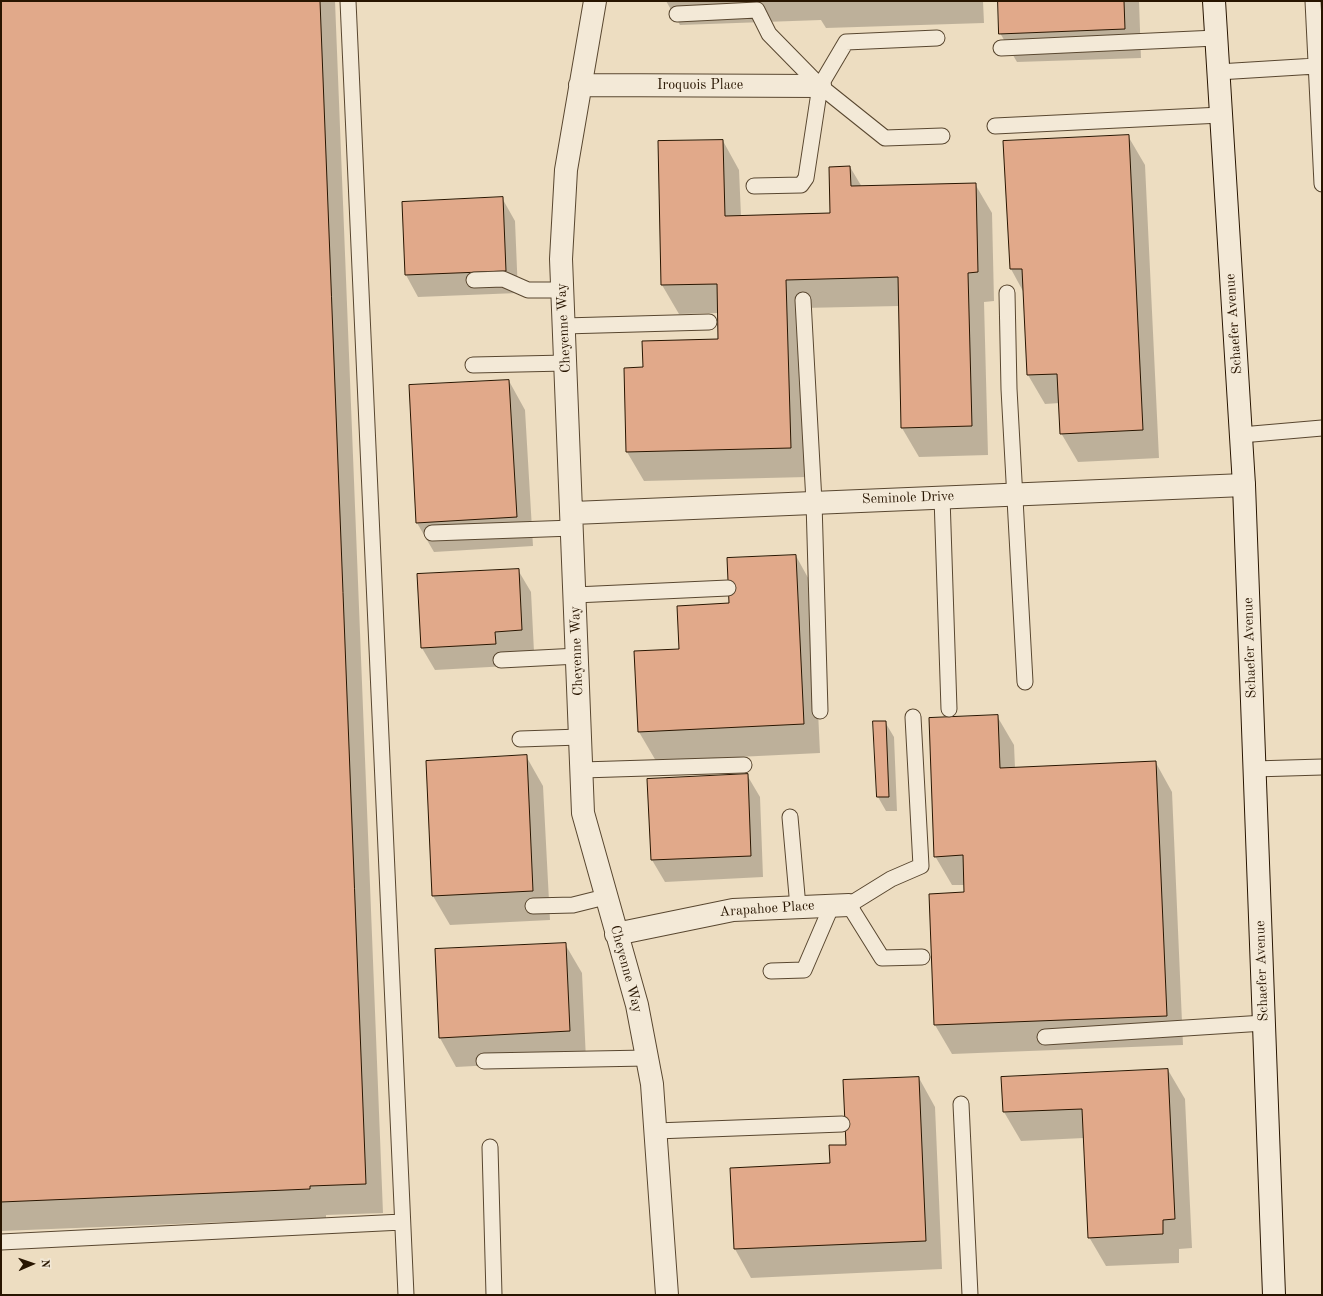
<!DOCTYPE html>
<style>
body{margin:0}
#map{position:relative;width:1323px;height:1296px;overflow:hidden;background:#edddc1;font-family:"Old Standard TT",serif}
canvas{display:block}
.frame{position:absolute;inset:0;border:2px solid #281500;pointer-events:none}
.north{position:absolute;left:12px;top:1244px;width:40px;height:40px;-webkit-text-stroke:3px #f3e9d7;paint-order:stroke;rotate:88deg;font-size:11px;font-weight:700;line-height:16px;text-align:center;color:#281500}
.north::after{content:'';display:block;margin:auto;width:14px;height:18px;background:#281500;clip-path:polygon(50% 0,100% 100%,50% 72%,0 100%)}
</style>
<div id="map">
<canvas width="1323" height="1296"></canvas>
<div class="frame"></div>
<div class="north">N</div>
</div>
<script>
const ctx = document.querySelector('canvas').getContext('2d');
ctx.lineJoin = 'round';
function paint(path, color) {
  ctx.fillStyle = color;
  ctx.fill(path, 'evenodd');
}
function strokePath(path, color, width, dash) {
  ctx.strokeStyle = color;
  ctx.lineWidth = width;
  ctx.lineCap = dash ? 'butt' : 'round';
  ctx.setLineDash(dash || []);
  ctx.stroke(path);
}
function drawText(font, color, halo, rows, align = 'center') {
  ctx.font = font + ' "Old Standard TT",serif';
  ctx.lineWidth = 3.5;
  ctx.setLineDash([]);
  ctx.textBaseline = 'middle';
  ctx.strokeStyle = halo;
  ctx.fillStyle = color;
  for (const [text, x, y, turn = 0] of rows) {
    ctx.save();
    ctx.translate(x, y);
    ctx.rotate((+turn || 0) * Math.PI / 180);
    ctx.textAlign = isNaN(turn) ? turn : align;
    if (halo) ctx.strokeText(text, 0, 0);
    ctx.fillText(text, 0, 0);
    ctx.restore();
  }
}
const shadow = new Path2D(`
 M1,1H335L383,1213L326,1215V1218L1,1231Z
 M666,1H983L984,23L826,28L821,20L680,25Z
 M999,1H1139L1141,58L1017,62L1000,33Z
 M1128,136L1145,165L1159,458L1078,462L1061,433L1060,403L1045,404L1028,375L1024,293L1011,269L1004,142Z
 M723,141L739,170L741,216L831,214L850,167L862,187L975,184L992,213L994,301L984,302L988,455L919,457L902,428L899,306L802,308L807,477L644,481L627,452L644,368L719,340V313L679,314L662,285L659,142Z
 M502,198L515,221L518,293L418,297L406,275Z
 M509,381L525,410L533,546L434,552L417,523Z
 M796,556L812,585L820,753L656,761L639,732L680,650L730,604Z
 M518,570L531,592L534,652L508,666L435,670L422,648Z
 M997,716L1014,745L1015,768L1156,763L1172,792L1183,1045L952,1054L935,1025L966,893L965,885H952L935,856Z
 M885,722L894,737L897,811H886L878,797Z
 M526,756L543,786L550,920L450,925L433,896Z
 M747,775L760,797L763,877L665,882L652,860Z
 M565,944L582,973L586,1060L456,1067L440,1038Z
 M1168,1070L1185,1099L1192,1248L1179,1249V1263L1106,1266L1089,1237L1084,1138L1021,1141L1004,1112Z
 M919,1078L935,1107L942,1269L751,1278L735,1249L831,1164L847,1145Z`);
const building = new Path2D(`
 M1,1H320L366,1184L310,1186V1189L1,1202Z
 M998,1H1124L1125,29L999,34Z
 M1129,135L1143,430L1060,434L1057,374L1027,375L1022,269H1010L1003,141Z
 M723,140L725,216L830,213L829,167L850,166L851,186L976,183L978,272L968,273L972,426L901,428L898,277L786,280L791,448L626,452L624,368L643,367L642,341L718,339L717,284L661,285L658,141Z
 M503,197L506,271L405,275L402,202Z
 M509,380L517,517L416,523L409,385Z
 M796,555L804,724L638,732L634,651L679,649L677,606L729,603L727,558Z
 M519,569L522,630L495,632L496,644L421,648L417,574Z
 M998,715L1000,768L1156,761L1167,1016L934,1025L929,894L964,892L963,855L934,857L929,718Z
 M873,721H886L889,797H877Z
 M527,755L533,891L432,896L426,761Z
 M748,774L751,856L651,860L647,779Z
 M566,943L570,1031L439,1038L435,949Z
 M1168,1069L1175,1219L1163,1220V1234L1088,1238L1082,1109L1003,1112L1001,1077Z
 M919,1077L926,1241L734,1249L730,1168L830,1163L829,1145H846L843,1080Z`);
const lane = new Path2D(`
 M348,1L406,1295
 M1313,1L1322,184
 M677,14L757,10L769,34L820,86L885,138L942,136
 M1001,48L1216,38
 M1218,72L1316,66
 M995,126L1221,115
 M754,186L801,185L806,178L820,86L846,42L937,38
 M474,280L503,279L528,290H562
 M1007,293L1009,389L1025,682
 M803,300L814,502L820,711
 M564,326L709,322
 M473,365L566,363
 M1241,435L1322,428
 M942,497L949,709
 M432,533L573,528
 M575,595L728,588
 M501,660L578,656
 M913,717L921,866L891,879L849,905L882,958L922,957
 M520,739L580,737
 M1254,769L1322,767
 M582,770L744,765
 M790,817L798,907
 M533,906L573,905L605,897
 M771,971L804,970L832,905
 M1045,1037L1264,1023
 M484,1061L647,1058
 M961,1104L970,1295
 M656,1131L842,1124
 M490,1147L494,1295
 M1,1242L402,1222`);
const street = new Path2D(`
 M595,1L566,170L561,259L583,813L637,1005L652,1084L667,1295
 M580,85L820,86
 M573,513L1244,485
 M616,934L733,910L849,905`);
const secondary = new Path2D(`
 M1214,1L1244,485L1274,1295`);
const streetNames = [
 ["Iroquois Place",700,85],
 ["Schaefer Avenue",1234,324,-94],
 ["Cheyenne Way",564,328,-93],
 ["Seminole Drive",908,498,-2],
 ["Schaefer Avenue",1250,648,-92],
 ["Cheyenne Way",577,651,-92],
 ["Arapahoe Place",767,909,-4],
 ["Cheyenne Way",626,969,75],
 ["Schaefer Avenue",1262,971,-92]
];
paint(shadow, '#0003');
paint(building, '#e1a98a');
strokePath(building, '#281500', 1);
strokePath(lane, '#594730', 17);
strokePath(street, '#594730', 24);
strokePath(secondary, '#281500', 24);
strokePath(lane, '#f3e9d7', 15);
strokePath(street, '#f3e9d7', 22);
strokePath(secondary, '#f3e9d7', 22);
drawText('14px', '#281500', '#f3e9d7', streetNames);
</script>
